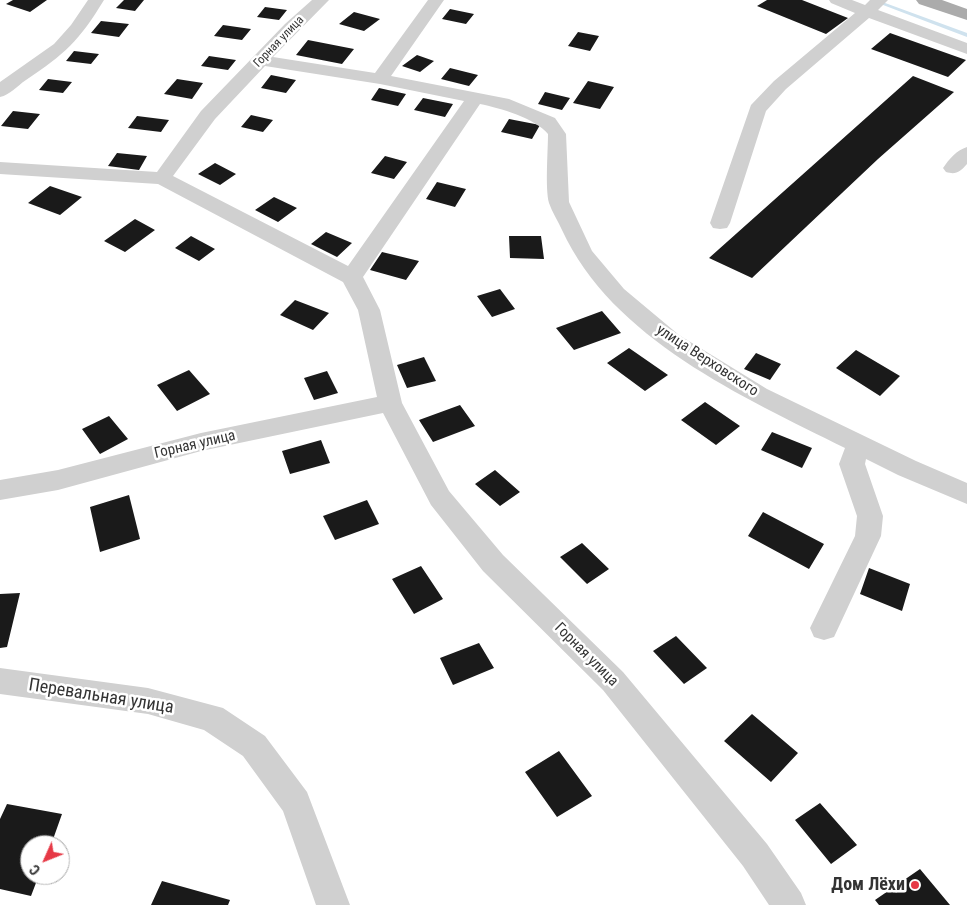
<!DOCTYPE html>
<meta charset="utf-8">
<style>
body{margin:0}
#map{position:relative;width:967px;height:905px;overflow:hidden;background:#fff;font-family:"Roboto Condensed",sans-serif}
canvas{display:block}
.north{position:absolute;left:20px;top:835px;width:50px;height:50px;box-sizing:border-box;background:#fff;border:1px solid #adadad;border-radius:50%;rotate:226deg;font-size:14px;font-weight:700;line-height:20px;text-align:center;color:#333}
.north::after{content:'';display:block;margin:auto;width:18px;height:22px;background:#e63946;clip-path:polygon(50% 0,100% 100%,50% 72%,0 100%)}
</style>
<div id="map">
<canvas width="967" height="905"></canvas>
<div class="north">С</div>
</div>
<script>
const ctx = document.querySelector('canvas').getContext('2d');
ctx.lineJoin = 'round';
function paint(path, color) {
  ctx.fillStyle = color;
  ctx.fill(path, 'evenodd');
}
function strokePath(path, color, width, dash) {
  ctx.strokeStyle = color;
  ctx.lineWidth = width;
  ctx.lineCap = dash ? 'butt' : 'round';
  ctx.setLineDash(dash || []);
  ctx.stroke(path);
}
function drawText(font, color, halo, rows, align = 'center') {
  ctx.font = font + ' "Roboto Condensed",sans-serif';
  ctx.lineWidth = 5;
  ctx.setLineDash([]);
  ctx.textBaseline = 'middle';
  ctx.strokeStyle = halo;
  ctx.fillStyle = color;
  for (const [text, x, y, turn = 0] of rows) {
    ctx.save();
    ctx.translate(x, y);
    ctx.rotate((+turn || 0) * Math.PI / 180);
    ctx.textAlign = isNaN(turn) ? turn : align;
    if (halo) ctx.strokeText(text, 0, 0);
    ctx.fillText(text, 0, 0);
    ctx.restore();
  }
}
const stream = new Path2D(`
 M870,0H877L967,33V37Z`);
const building = new Path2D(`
 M13,0H47L30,12L6,4Z
 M124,0H144L135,11L116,8Z
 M767,0H802L848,18L826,34L757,6Z
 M265,7L287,10L279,20L257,17Z
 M450,9L474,14L466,24L442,19Z
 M354,12L380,19L364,31L339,24Z
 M101,21L129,24L119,37L91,33Z
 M223,25L251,29L242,40L214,36Z
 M578,32L599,36L590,51L568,46Z
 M890,33L966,60L948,77L871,49Z
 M308,40L354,49L342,64L296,55Z
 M74,51L99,54L91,64L66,61Z
 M417,55L434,61L420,72L402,66Z
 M209,56L236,60L228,70L201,66Z
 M450,68L478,75L469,86L441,79Z
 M271,75L296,80L286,93L261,88Z
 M913,76L954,92L878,159L752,278L709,258Z
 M48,79L72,82L63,93L39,90Z
 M177,79L203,83L192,99L164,94Z
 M588,81L614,87L600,109L573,103Z
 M379,88L406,94L398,106L371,100Z
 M545,92L570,98L562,110L538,104Z
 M423,98L453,104L445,117L414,110Z
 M13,111L40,114L28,129L1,126Z
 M251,115L273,120L263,132L241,127Z
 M137,116L169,120L161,132L128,128Z
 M509,119L540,125L532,139L501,132Z
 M117,153L147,156L139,170L108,166Z
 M385,156L407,162L394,179L371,173Z
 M215,163L236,174L220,185L198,174Z
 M437,182L466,189L455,207L426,199Z
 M50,186L82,197L60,215L28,203Z
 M274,197L297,208L278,222L255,210Z
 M135,219L155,230L125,252L104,241Z
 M326,232L352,243L337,257L311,244Z
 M191,236L215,249L199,261L175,248Z
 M509,236H541L544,259L510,258Z
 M382,252L419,261L406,280L370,270Z
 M500,289L515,309L492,317L477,296Z
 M295,300L329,313L313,330L280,315Z
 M602,311L621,333L574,350L556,328Z
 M629,348L668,375L645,391L607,363Z
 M856,350L900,376L880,396L836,368Z
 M756,353L781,364L770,380L744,369Z
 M424,357L436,381L407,388L397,365Z
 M189,370L210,394L177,411L157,385Z
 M327,371L338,393L314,400L304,378Z
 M705,402L740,426L716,445L681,420Z
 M460,405L475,426L433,442L419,420Z
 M109,416L128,439L100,454L82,429Z
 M772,432L812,448L802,468L761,450Z
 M321,440L330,463L290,474L282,451Z
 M495,470L520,492L500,506L475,484Z
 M129,495L140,539L100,552L90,507Z
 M367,500L379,524L335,540L323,516Z
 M763,512L824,544L809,569L748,536Z
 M582,543L609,569L587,584L560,557Z
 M421,566L443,599L414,614L392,579Z
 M869,568L910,584L902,611L860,594Z
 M20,593L7,647L0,648V594Z
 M676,636L707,668L684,684L653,651Z
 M479,643L494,668L453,685L440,658Z
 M752,714L798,753L771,782L724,741Z
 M559,751L592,796L557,817L525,772Z
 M820,803L857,845L831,864L795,820Z
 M7,804L62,814L51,845H30V875H39L31,896L0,889V819Z
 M920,869L950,905H879L875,900Z
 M162,881L230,900L228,905H151Z`);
const minor = new Path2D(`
 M88,0H104C79,41 65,54 26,80C17,86 10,95 0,97V82L54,44L71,25Z
 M312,0H329L273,57L375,73L428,0H444L391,76L509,99L555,118L566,134L569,202L592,251L624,289L679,335L767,389L916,461L967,483V504L898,475L866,459L865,464L883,516L881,536L834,637L824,640L814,637L810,628L855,536L857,516L839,464L845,448C743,397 612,339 562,230C558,221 552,212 549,203C545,188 548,151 548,134C535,118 500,108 480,104L363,277L380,310L402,403L449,491L503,555L623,672L767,844L801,893L806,905H769L743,866L603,690L483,571L431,505L383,413L201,451L58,490L0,500V480L58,470L201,433L377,397L358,310L343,282L158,184L0,174V162L157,172L201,111L285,24ZM265,66L380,84L464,101L348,266L173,176L215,119Z
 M829,0H852L865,5L870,0H888L878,10L967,43V54L869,18L786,89L766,111L730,223L727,228L720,229L713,228L710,223L751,105L774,81L855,13L831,3Z
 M967,147V164C960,172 956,175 946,172L943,168C949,159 957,150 967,147Z
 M0,668L148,688L223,708L265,736L307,792L350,905H316L283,811L243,756L204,730L148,714L0,694Z`);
const major = new Path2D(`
 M916,0H942L967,9V20L919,4Z`);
const markers = [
 [915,885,5,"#e63946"]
];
const farStreetnames = [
 ["Горная улица",279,42,-46]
];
const streetNames = [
 ["улица Верховского",707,361,33],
 ["Горная улица",195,445,-13],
 ["Горная улица",586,655,45]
];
const nearStreetnames = [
 ["Перевальная улица",101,697,9]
];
const nearPoinames = [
 ["Дом Лёхи",905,885]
];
paint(stream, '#cfe2ee');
paint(building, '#1a1a1a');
paint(minor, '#d0d0d0');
paint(major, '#ababab');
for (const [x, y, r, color] of markers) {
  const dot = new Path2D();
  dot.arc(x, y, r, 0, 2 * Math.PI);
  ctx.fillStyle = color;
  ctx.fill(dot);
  strokePath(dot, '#fff', 2);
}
drawText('12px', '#333', '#fff', farStreetnames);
drawText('15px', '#333', '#fff', streetNames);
drawText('18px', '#333', '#fff', nearStreetnames);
drawText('bold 18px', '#333', '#fff', nearPoinames, 'right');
</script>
